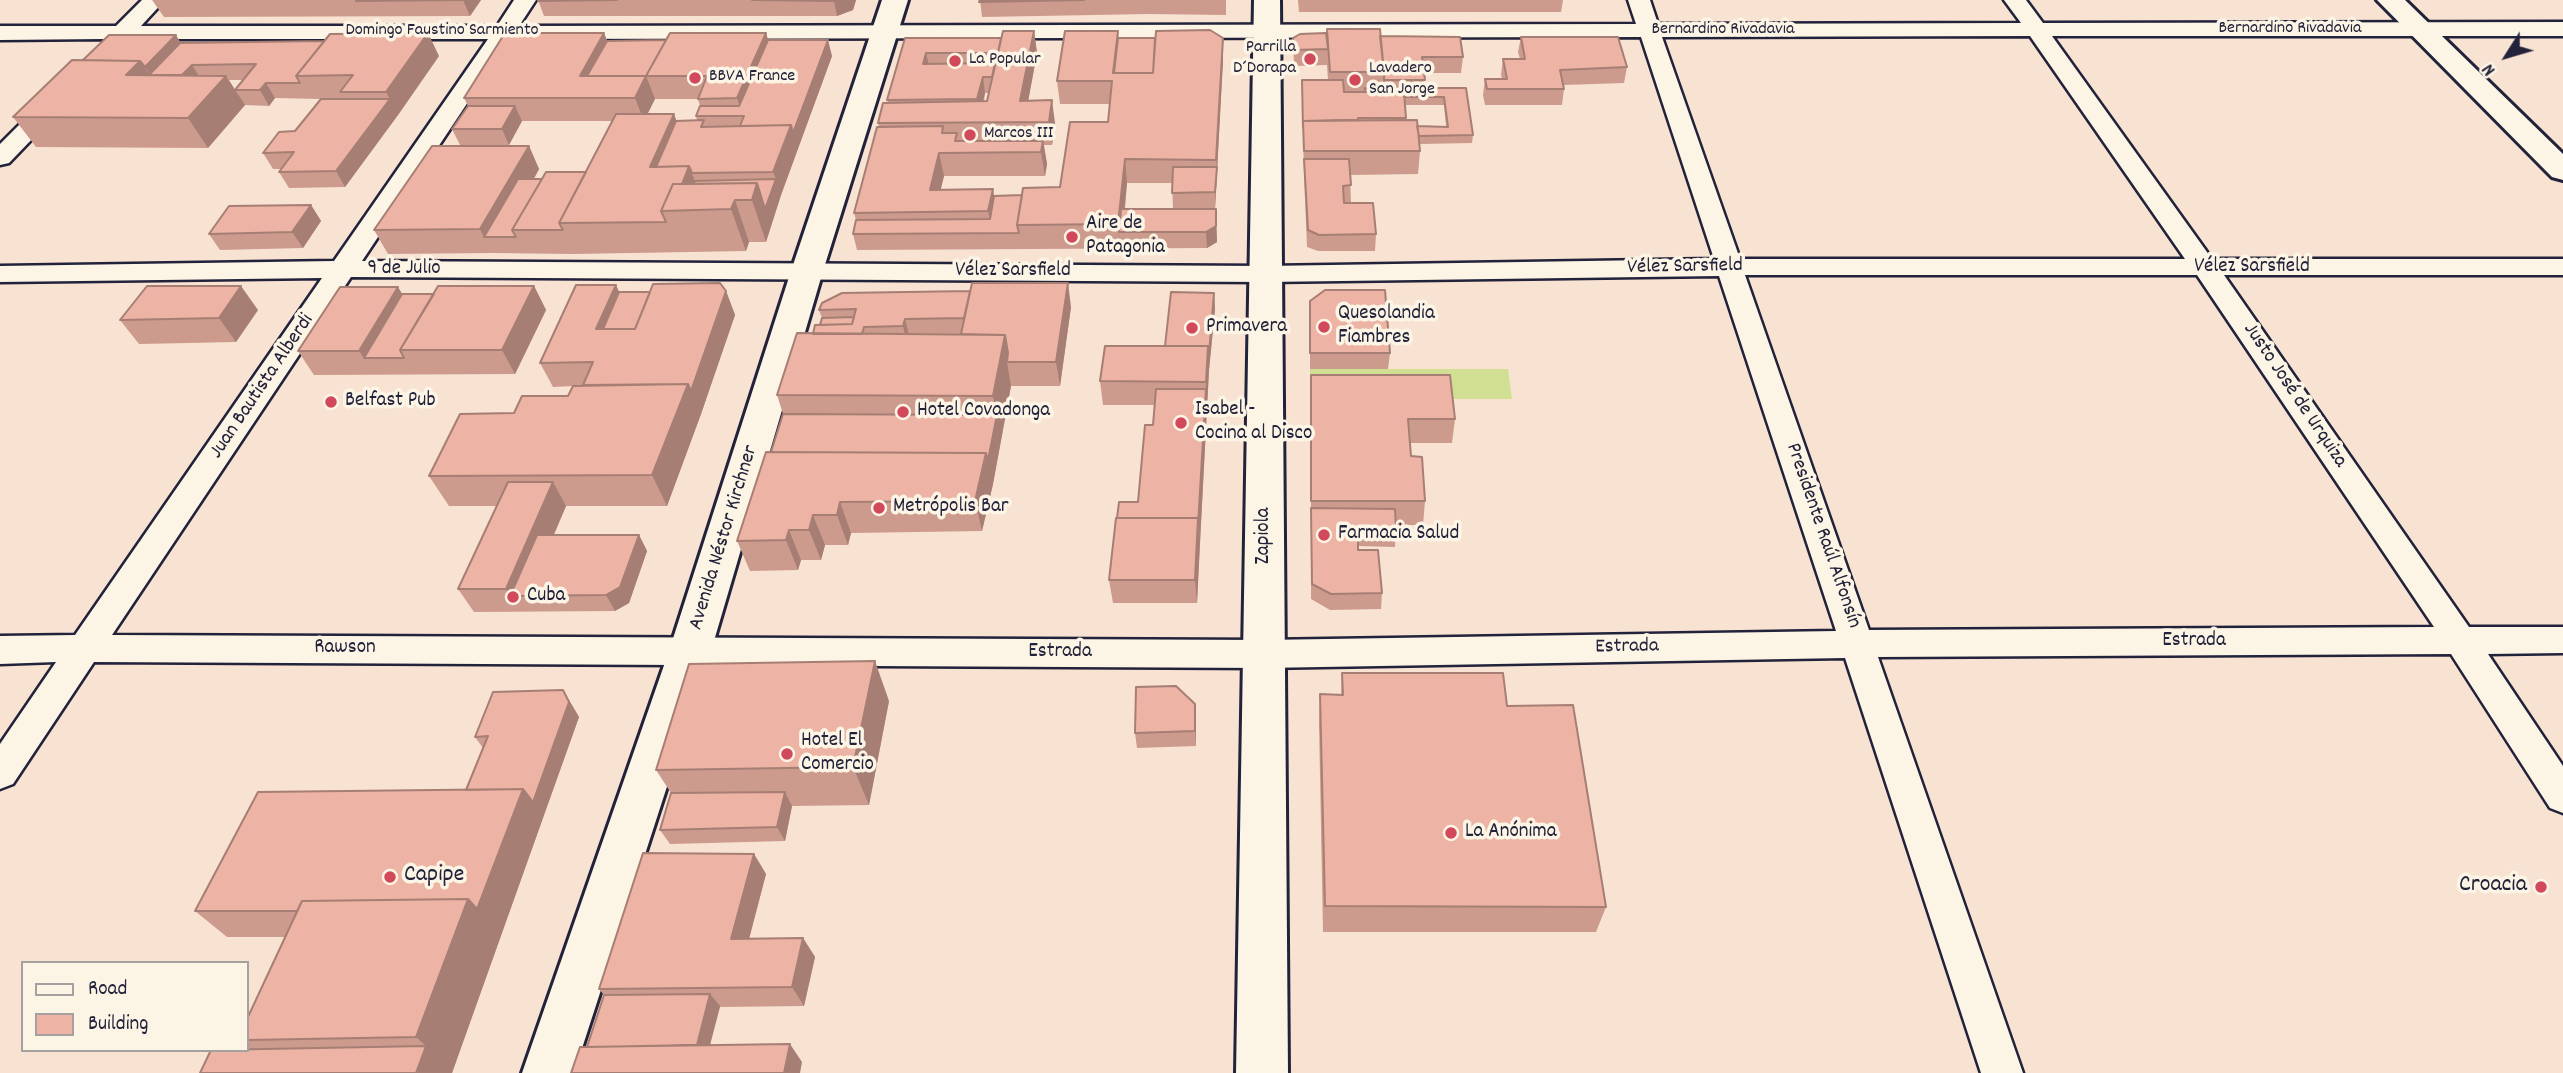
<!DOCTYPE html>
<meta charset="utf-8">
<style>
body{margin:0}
#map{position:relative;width:2563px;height:1073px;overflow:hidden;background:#f8e2d2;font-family:Dekko,sans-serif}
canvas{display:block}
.legend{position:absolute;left:21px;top:961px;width:228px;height:91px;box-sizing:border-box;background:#fcf5e5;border:2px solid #a5a1a1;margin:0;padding:9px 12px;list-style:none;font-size:21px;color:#22223b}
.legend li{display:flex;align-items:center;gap:14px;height:35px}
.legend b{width:35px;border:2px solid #a5a1a1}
.north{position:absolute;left:2472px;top:21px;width:70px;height:70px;-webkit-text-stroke:5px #fcf5e5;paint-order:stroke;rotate:233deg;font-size:19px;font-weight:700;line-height:28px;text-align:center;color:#22223b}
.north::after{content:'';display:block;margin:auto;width:24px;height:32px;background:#22223b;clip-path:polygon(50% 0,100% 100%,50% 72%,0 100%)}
</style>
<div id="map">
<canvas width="2563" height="1073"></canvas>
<ul class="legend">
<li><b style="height:9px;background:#fcf5e5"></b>Road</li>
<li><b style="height:19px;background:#edb4a5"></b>Building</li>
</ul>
<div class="north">N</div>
</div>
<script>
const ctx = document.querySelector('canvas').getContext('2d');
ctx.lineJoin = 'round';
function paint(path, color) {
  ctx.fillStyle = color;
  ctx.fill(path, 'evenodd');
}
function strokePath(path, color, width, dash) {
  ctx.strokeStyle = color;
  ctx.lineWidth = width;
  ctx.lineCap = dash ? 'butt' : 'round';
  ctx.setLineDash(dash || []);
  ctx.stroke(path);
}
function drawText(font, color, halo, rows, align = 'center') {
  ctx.font = font + ' Dekko,sans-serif';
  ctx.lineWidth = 7;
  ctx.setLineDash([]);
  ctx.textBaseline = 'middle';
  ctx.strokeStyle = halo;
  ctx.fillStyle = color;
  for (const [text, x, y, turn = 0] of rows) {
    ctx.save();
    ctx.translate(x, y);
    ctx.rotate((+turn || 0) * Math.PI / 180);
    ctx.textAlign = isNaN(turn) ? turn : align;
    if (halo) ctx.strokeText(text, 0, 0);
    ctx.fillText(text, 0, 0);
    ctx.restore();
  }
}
const green = new Path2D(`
 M1310,369H1508L1512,399H1310Z`);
const minor = new Path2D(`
 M142,0H165L141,26H497L514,0H536L519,26L1636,24L1628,0H1650L1658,24L2021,23L2004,0H2026L2043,23L2563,22V36H2052L2212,259H2563V275H2224L2469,627H2563V653L2488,654L2563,766V813L2550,808L2451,654L1878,657L2023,1073H1981L1845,658L1264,668L94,662L13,784L0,789V744L56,662L0,664V636L75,635L322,278L0,282V266L334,261L488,39H128C121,47 116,48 106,46L104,39L0,40V26H116ZM2030,36L2185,259H1740L1662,37ZM1641,37L1714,259L1266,266L362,261L510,39ZM1745,275H2197L2434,627L1869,630ZM1719,276L1836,631L1264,640L112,635L351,277L1266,282Z
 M53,97L61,99L65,104L61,109L9,163L0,165V144L45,99Z`);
const tertiary = new Path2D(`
 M1254,0H1280L1288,1073H1236Z`);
const secondary = new Path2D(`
 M882,0H908L823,271L711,651L574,1073H522L669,651L791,271Z
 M2377,0H2405L2563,154V180L2552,177Z`);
const wall = new Path2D(`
 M152,0H481L470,16L164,17Z
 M538,0H856L853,10L837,16H544Z
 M980,0H1226V15L1149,14L982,17Z
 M1298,0H1563L1561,12H1299Z
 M1034,31L1037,53L1028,100L1055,123L1052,145H1044L1047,164L1045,176H944L940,190L994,196L1022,195L1060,187L1108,122L1110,104H1060L1057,81L1118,31V38L1223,60L1215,209L1217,242L1207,248L857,250L853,234L856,220L854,213L879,127L878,123L888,103L887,100L905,38H1001ZM985,93H989L987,101H984ZM1127,183H1172L1173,209H1125Z
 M604,33L607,41L666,40L766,33L768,40L832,56L781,195L766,242H749L746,251L574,254L492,253L388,254L374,230L529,146L539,169L534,179H542L586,172L612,121H522L509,145H460L452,129L468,106L464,98ZM655,99H698L700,106L696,116L697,121H676L647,114Z
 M1380,36L1463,57L1461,73H1424V88H1466L1473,135L1472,143L1420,144V151L1418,174L1350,175L1351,202H1344V203L1376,234L1375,251H1318L1307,247L1304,175L1302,96L1328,80L1327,65L1294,66L1293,38ZM1405,105H1444L1446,126H1417L1406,120Z
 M1521,37L1627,67L1624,83L1563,85L1564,89L1562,105H1485L1483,95L1485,79H1502L1501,75L1503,59H1520L1518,52Z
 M180,43L439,56L398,115L345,187L289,188L279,172L282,169H273L263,153L295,131L320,99L275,98L269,106L245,105L208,148L36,147L13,117L83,60ZM229,80H243L235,90Z
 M311,205L321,221L303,248L220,250L209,234Z
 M616,285L619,292L726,291L735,315L701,414L667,506H566L554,535H639L647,551L629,603L615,611L474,612L458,589L497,506H449L429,476L514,413L568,396L573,386L553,387L540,363Z
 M534,286L546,310L515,374L314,375L298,351L402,294H434Z
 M1214,293L1215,309L1209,370L1197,603H1113L1109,580L1117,518L1138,502L1153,425L1154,405H1103L1100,381L1165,346Z
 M1310,301L1390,353L1388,369H1310Z
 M1071,307L1060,386H1011L993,484L982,531L851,533L848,545H825L821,560H801L798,570L750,571L737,541L771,452L783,414L777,395L813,334L820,325L822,318L819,310Z
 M258,310L236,342L139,344L120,320Z
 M1311,375L1455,419L1452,443H1410L1411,456L1425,501L1423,525H1396L1395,547L1358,546V550L1382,593L1381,609L1330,610L1311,599Z
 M1342,673L1507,706L1606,907L1596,932H1323L1319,723L1320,694L1341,695Z
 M563,690L579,717L452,1073L250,1049L247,1047V1019L285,937H227L195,911L466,790L483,748L475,737Z
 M889,701L869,805L792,806L785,841L670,844L660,830L671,793L656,770Z
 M1195,704L1196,746L1137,748L1135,733Z
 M754,854L766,874L749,939L803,938L815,957L804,1006L720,1007L710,1045L802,1062L587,1047L604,995L599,989Z`);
const shadedWall = new Path2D(`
 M463,0H481L470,16Z
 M836,0H856L853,10L837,16L834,1Z
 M1034,31L1037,53L1024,124L1020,101Z
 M1118,31L1120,54L1117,80L1113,73Z
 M428,33L439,56L398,115L345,187L336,171L390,99L386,92Z
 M604,33L613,56L598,84L580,76Z
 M766,33L773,56L744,116H743L737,98Z
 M176,35L190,58L159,88L145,67Z
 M1223,38V60L1215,209V192Z
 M828,40L832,56L781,195L766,242L752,200L757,183L776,179L773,172L791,125Z
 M926,53L930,69L923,64Z
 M140,61L159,88L126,75Z
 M192,65L202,81L171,88Z
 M226,76L245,105L208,148L188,118Z
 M646,76L655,99L644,121L635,98Z
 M983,77L985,93L980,114L977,99Z
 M266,83L275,98L269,106L260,90Z
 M1052,100L1055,123L1052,145L1049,122Z
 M515,106L522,121L509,145L502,129Z
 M674,114L685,144L672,173L650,167Z
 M1043,141L1047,164L1045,176L1041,152Z
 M529,146L539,169L501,237H484L480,229Z
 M939,153L944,176L935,214L930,190Z
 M1125,159L1127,183L1122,232H1119L1120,248L1118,224Z
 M689,166L701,197L671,210Z
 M993,189L997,213L993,235L988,211Z
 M735,200L749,242L746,251L731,209Z
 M311,205L321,221L303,248L292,232Z
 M1216,209L1217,242L1207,248L1206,232Z
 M1068,283L1071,307L1060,386L1056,362Z
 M616,285L626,308L615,337L596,329Z
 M241,286L258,310L236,342L219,318Z
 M534,286L546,310L515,374L502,350Z
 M398,287L412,310L364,358L359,351Z
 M726,291L735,315L701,414L667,506L652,475L688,384Z
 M1214,293L1215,309L1209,370L1200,541L1198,525L1206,382L1208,346Z
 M905,319L909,335L907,343L903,326Z
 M1005,335L1010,362H1007L1011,386L993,484L982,531L975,501L997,415L993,396Z
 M553,482L566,506L527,596H510L506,589Z
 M840,502L851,533L848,545L837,515Z
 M813,515L825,545L821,560L809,530Z
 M1198,518L1200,541L1197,603L1195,580Z
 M789,530L801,560L798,570L786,540Z
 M639,535L647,551L629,603L615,611L606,595Z
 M875,661L889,701L869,805L853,767Z
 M563,690L579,717L452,1073H416L426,1046L416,1037L468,899L523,789Z
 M1195,704L1196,719V746L1195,731Z
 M785,792L792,806L785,841L777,827Z
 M754,854L766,874L744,958L731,939Z
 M803,938L815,957L804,1006L792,987Z
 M710,994L720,1006L705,1064L695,1051Z
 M790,1044L802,1062L800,1073H784Z`);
const building = new Path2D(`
 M356,0H463L356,1Z
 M538,0H617L538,1Z
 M752,0H836L834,1Z
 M980,0H1084L979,2Z
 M1327,29H1380L1384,72H1330Z
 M1210,30L1223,38L1216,160L1125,159L1118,224L1017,225L1023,188L1060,187L1070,122H1108L1112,81H1057L1065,31H1118L1113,73H1153L1156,31Z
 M1003,31H1034L1020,101L1052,100L1049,122L878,123L883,103L987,101Z
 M428,33L386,92H340L353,75L296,76L330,34Z
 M512,33H604L580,76H646L670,33H766L737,98L698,99L707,76H646L635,98H464L503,36Z
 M1326,33L1328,49L1294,50L1293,38L1300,34Z
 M109,35H176L145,67L140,61L83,60Z
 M1380,36L1460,37L1463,57H1422L1425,80H1384V72Z
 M1521,37H1618L1627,67L1560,70L1564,89H1487L1485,79H1507L1503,59H1525Z
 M905,38H1001L998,53H926L923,64L995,63L992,77H983L977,99L887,100Z
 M1118,38H1155L1153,73H1114Z
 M666,40L646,76H587L607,41Z
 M768,40H828L793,133L791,125L740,126L744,116H696L700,106H739Z
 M324,41L296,76L300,83H266L260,90H235L256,64L192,65L182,75H149L180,43Z
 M72,60L140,61L126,75L226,76L188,118L13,117Z
 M1302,80H1343L1344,92H1404L1406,118H1358V120L1303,121V128Z
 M1365,88H1466L1473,135L1419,136L1417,126L1448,127L1444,97H1404V92H1365Z
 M321,99H390L336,171L279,172L294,152L263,153L279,132L295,131Z
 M468,106H515L502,129H452Z
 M616,114H674L650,167L689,166L682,184H673L661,211L666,222L559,223Z
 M704,120L701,127L791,125L773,172L692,173L689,166L656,167L676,121Z
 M1417,120L1420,151H1304L1303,121Z
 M943,126L942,133H957L955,141H1043L1041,152L939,153L930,190L993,189L988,211L854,213L877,127Z
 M432,146H529L480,229L374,230Z
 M1304,159H1349L1351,185L1343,186L1344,203H1373L1376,234L1319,235L1308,230Z
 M1173,167H1217L1215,192L1172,193Z
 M546,172H586L559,223L563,230H512Z
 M518,179H542L512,230L516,237H484Z
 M776,179L765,209L757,183L693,184L695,181Z
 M757,183L752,200H735L731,209L661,211L673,184Z
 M1022,195L1017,225L1019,233L853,234L856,220L990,219L994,196Z
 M311,205L292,232L209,234L229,206Z
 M1121,209H1216V226L1206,232H1119Z
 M720,283L726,291L691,391L688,384L583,385L593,362L540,363L576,285H616L596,329H635L653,284Z
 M972,283H1068L1056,362H1007L1008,353L1005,335L961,334Z
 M147,286H241L219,318L120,320Z
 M438,286H534L502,350H400Z
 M340,287H398L359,351H298Z
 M1325,290H1385L1390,353H1310V301Z
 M970,291L964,318L905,319L903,326L864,327L862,334H813L815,325L852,324L856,309L819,310L822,303L842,293Z
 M619,292H650L635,329H603Z
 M1171,292L1214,293L1209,354L1208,346H1165Z
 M402,294H434L400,350L404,358H364Z
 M854,317L852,324L820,325L822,318Z
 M797,333L1005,335L993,396L777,395Z
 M1105,346H1208L1206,382L1100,381Z
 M1311,375H1450L1455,419H1408L1411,456L1422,457L1425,501H1311Z
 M688,384L652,475L429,476L460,414L514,413L522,396H568L573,386Z
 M1156,389H1206L1198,525V518H1117L1119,502H1138L1145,425H1153Z
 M783,414L997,415L988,460L986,453L771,452Z
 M766,452L986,453L975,501L840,502L837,515H813L809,530H789L786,540L737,541Z
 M508,482H553L506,589H458Z
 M1311,508L1395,509L1396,531L1358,530V550H1378L1382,593L1331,594L1312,584Z
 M1116,518H1198L1195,580H1109Z
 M537,535H639L620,587L606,595L510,596Z
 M875,661L853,767L656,770L689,664Z
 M1342,673H1503L1507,706L1573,705L1606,907L1325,906L1320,694L1343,695Z
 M1176,686L1195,704V731L1135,733L1136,687Z
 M563,690L569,702L533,802L523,789L466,790L488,736L475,737L493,692Z
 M523,789L477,909L468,899L302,901L297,911H195L258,792Z
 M785,792L777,827L660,830L671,793Z
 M643,853L754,854L731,939L803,938L792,987L599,989Z
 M468,899L416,1037L247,1040V1019L302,901Z
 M710,994L697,1045L587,1047L604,995Z
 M790,1044L784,1073H571L580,1047Z
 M426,1046L416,1073H200L211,1050Z`);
const markers = [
 [1310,59,7,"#d1495b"],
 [955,61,7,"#d1495b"],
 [695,78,7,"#d1495b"],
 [1355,80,7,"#d1495b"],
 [970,135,7,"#d1495b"],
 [1072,237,7,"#d1495b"],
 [1324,327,7,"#d1495b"],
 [1192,328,7,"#d1495b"],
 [331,402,7,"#d1495b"],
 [903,412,7,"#d1495b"],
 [1181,423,7,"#d1495b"],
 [879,508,7,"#d1495b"],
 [1324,535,7,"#d1495b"],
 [513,597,7,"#d1495b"],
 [787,754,7,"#d1495b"],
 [1451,833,7,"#d1495b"],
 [390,877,7,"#d1495b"],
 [2541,887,7,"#d1495b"]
];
const farStreetnames = [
 ["Bernardino Rivadavia",2290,30],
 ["Bernardino Rivadavia",1723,31],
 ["Domingo Faustino Sarmiento",442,32]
];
const farPoinames = [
 ["Parrilla",1296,49,"right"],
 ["D´Dorapa",1296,70,"right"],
 ["La Popular",969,61],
 ["Lavadero",1369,70],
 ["San Jorge",1369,91],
 ["BBVA France",709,78],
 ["Marcos III",984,135]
];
const poiNames = [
 ["Aire de",1086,225],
 ["Patagonia",1086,249],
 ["Quesolandia",1338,315],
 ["Fiambres",1338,339],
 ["Primavera",1206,328],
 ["Belfast Pub",345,402],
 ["Isabel -",1195,411],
 ["Cocina al Disco",1195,435],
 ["Hotel Covadonga",917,412],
 ["Metrópolis Bar",893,508],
 ["Farmacia Salud",1338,535],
 ["Cuba",527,597],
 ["Hotel El",801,742],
 ["Comercio",801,766],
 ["La Anónima",1465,833]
];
const streetNames = [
 ["Vélez Sarsfield",1685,268,-1],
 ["Vélez Sarsfield",2252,268],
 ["9 de Julio",404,270],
 ["Vélez Sarsfield",1013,272],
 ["Juan Bautista Alberdi",263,387,-56],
 ["Justo José de Urquiza",2294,396,56],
 ["Zapiola",1265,536,-90],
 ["Presidente Raúl Alfonsín",1822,536,71],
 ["Avenida Néstor Kirchner",725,538,-73],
 ["Estrada",2194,642],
 ["Estrada",1627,648,-1],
 ["Rawson",345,649],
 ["Estrada",1060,653]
];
const nearPoinames = [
 ["Capipe",404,877],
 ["Croacia",2527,887,"right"]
];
paint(green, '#d1df92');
strokePath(minor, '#22223b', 5);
strokePath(tertiary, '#22223b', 6);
strokePath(secondary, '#22223b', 6);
paint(minor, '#fcf5e5');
paint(tertiary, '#fcf5e5');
paint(secondary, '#fcf5e5');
paint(wall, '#cc9b8e');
paint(shadedWall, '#a67e74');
paint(building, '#edb4a5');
strokePath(building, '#a67e74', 2);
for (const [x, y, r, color] of markers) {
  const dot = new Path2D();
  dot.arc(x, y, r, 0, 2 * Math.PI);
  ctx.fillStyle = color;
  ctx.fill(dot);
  strokePath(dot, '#fcf5e5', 2.5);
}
drawText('18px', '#22223b', '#fcf5e5', farStreetnames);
drawText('18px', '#22223b', '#fcf5e5', farPoinames, 'left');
drawText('21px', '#22223b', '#fcf5e5', poiNames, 'left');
drawText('21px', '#22223b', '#fcf5e5', streetNames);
drawText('24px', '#22223b', '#fcf5e5', nearPoinames, 'left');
</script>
